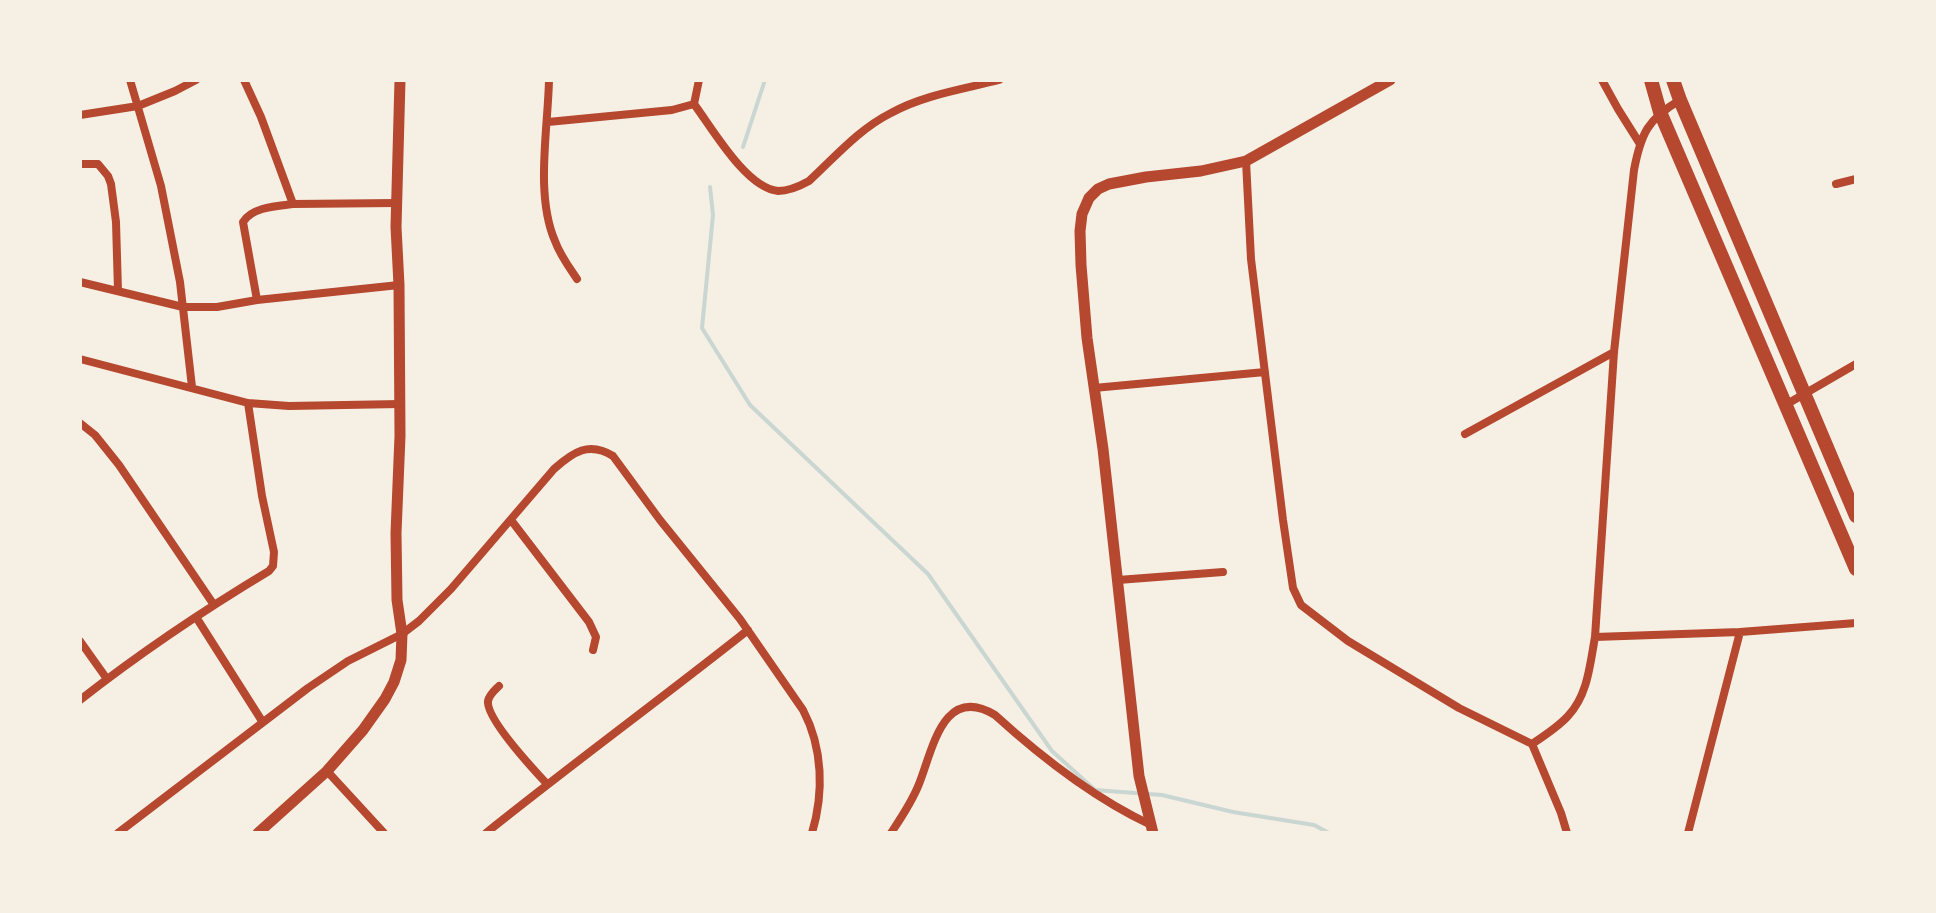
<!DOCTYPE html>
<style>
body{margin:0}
#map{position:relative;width:1936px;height:913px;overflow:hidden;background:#f6efe4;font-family:Signika,sans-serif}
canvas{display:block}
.frame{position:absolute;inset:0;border:82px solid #f6efe4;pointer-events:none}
</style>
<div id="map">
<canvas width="1936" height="913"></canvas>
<div class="frame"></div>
</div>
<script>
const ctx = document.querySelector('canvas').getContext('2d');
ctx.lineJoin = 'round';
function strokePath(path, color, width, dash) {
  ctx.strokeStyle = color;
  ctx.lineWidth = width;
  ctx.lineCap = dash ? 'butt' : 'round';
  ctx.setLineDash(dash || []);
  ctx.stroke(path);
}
const stream = new Path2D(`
 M743,147L765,80
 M710,187L713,215L702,328L750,405L928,574L1052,751L1095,790L1162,795L1233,812L1314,825L1329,833`);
const minor = new Path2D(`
 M130,80L161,186L180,282L192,387
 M244,80L261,117L293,204
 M549,80C548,129 535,195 555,241C560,255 569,267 577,279
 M699,80L694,104C712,128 746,188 778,191C789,191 800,186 809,181C835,157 859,129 891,113C923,95 964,89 999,80
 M1602,80L1618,109L1640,144
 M80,115L138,106L175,91L196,80
 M548,122L672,110L694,104
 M1246,161L1251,259L1283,520L1293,588L1301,605L1348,641L1459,708L1532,744L1561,813L1567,833
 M80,164H98L108,176L111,184L116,222L118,291
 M1836,184L1856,179
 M80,282L183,307H217L257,300L399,285
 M257,300L243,222C252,207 277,206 293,204L396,203
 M80,359L248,403L289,406L400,404
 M1094,388L1265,372
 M1787,404L1856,364
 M80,423L95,435L119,465L214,605
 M1465,434L1614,352
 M511,520L589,622L596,637L593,650
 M1118,580L1223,572
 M196,617L262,721
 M1595,637L1740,632L1856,623
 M80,641L107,679
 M499,686C495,690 489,695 488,701C486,719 534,770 547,784
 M80,700C140,653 204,610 269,571L273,566L274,552L262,496L248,403
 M1532,744C1544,736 1558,727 1568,716C1588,695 1590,664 1595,637L1614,352L1634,170C1641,133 1648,119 1680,100
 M327,771L384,833
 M118,833L308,688L348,661L402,634L419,621L451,589L554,469C573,452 589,441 613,456L660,520L740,619L803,710C823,748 824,793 812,833
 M486,833C572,764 661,699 748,630
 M891,833C901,818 912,802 919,784C933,749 943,684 995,715C1040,756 1096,799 1151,825
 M1688,833L1740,632`);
const tertiary = new Path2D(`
 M258,833L327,771L363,730L385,699L394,682L401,660L402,634L397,600L396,533L400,436L399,285L396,227L400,80
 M1153,833L1139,776L1103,449L1087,338L1081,265L1080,231L1082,214L1089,198L1098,189L1109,184L1146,177L1201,171L1246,161L1390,80`);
const primary = new Path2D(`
 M1651,80L1660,112L1856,569
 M1673,80L1680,100L1856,516`);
strokePath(stream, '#c9d6d2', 4);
strokePath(minor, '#b5482f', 8);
strokePath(tertiary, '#b5482f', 11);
strokePath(primary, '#b5482f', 14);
</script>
